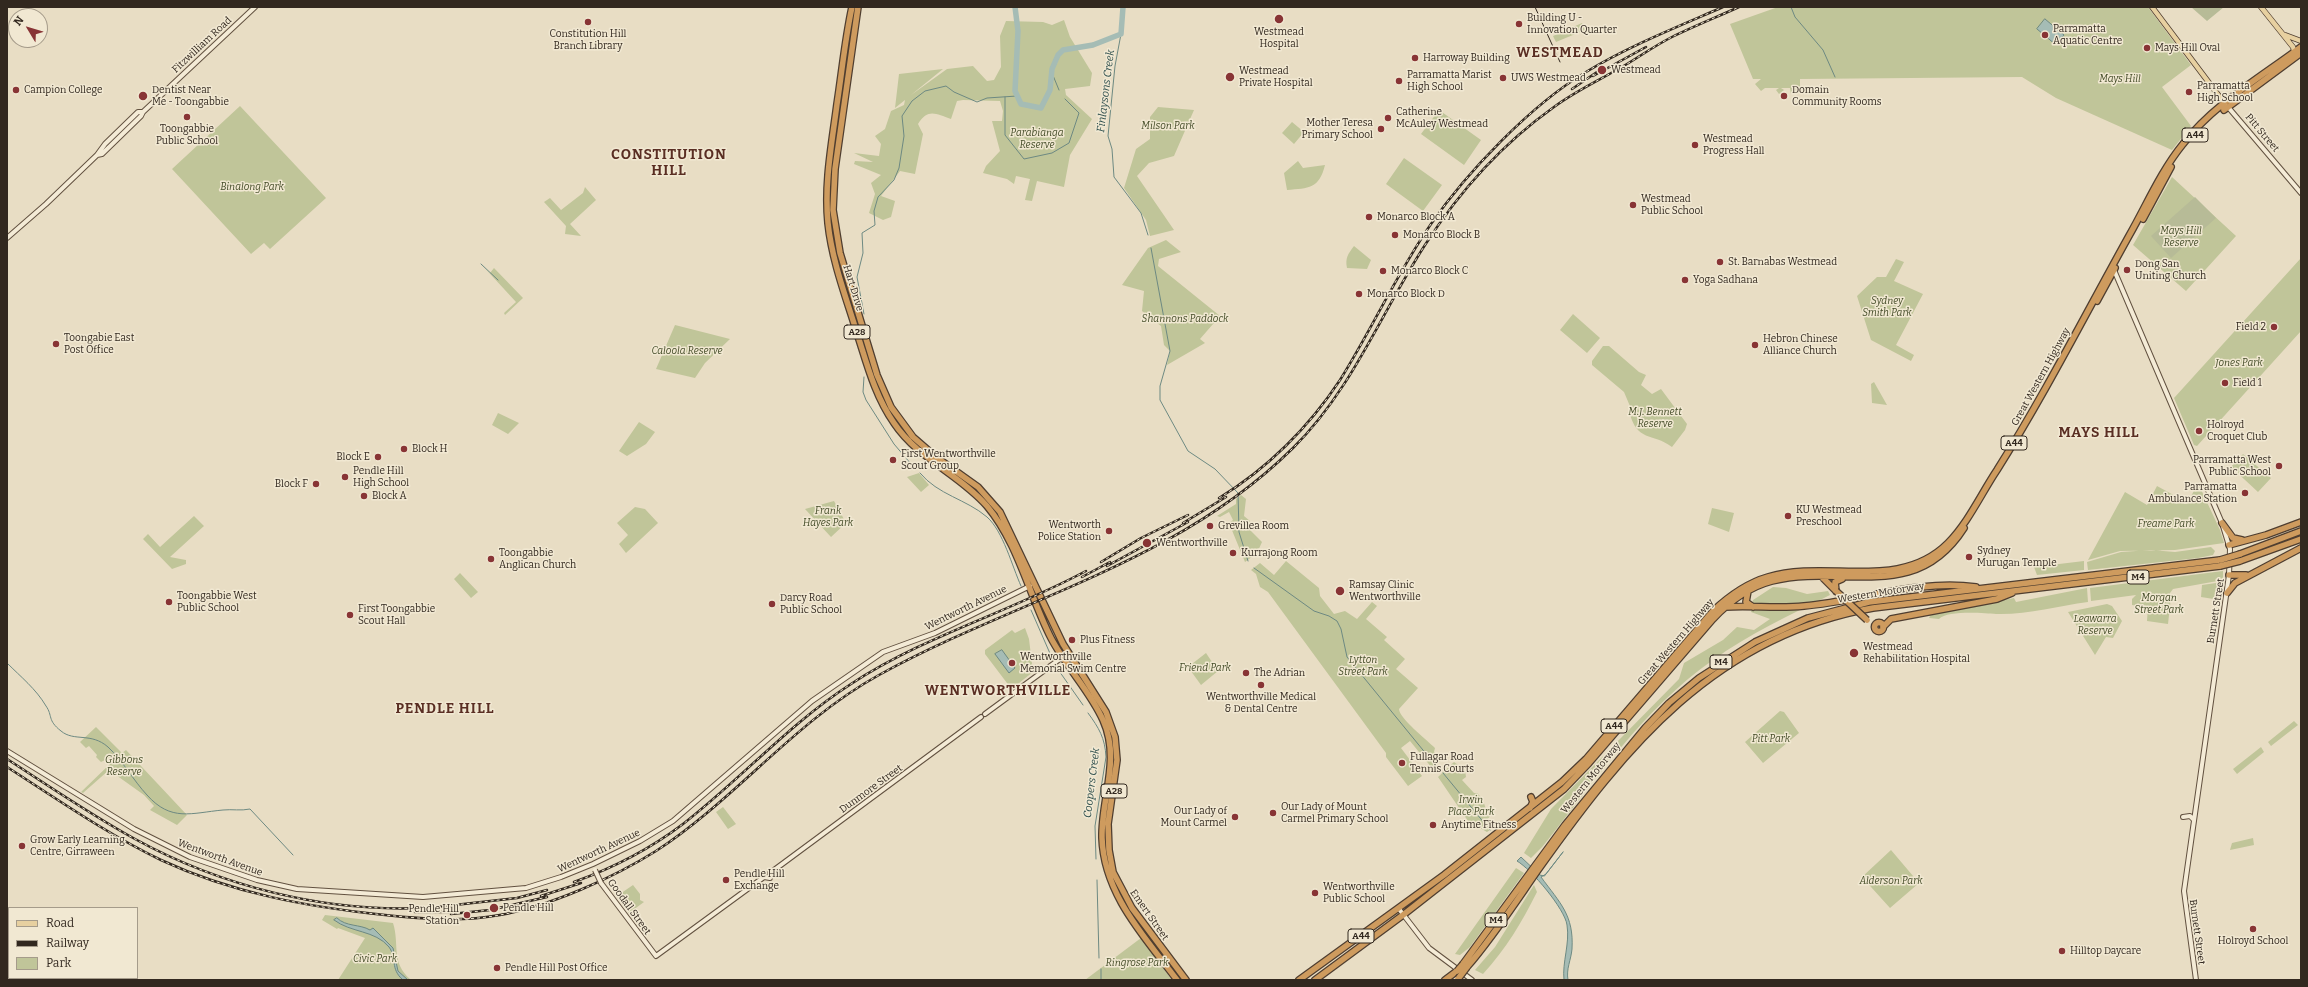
<!DOCTYPE html>
<style>
body{margin:0}
#map{position:relative;width:2308px;height:987px;overflow:hidden;background:#e8ddc4;font-family:Bitter,serif}
canvas{display:block}
.frame{position:absolute;inset:0;border:8px solid #32281f;pointer-events:none}
.legend{position:absolute;left:8px;top:907px;width:130px;height:72px;box-sizing:border-box;background:#f1e8d2;border:1px solid #a59b8a;margin:0;padding:5px 7px;list-style:none;font-size:12px;color:#32281f}
.legend li{display:flex;align-items:center;gap:8px;height:20px}
.legend b{width:20px;border:1px solid #a59b8a}
.north{position:absolute;left:8px;top:8px;width:40px;height:40px;box-sizing:border-box;background:#f1e8d2;border:1px solid #a59b8a;border-radius:50%;rotate:308deg;font-size:11px;font-weight:700;line-height:16px;text-align:center;color:#32281f}
.north::after{content:'';display:block;margin:auto;width:14px;height:18px;background:#883435;clip-path:polygon(50% 0,100% 100%,50% 72%,0 100%)}
</style>
<div id="map">
<canvas width="2308" height="987"></canvas>
<div class="frame"></div>
<ul class="legend">
<li><b style="height:5px;background:#e7d0a0"></b>Road</li>
<li><b style="height:5px;background:#32281f"></b>Railway</li>
<li><b style="height:11px;background:#c0c599"></b>Park</li>
</ul>
<div class="north">N</div>
</div>
<script>
const ctx = document.querySelector('canvas').getContext('2d');
ctx.lineJoin = 'round';
function paint(path, color) {
  ctx.fillStyle = color;
  ctx.fill(path, 'evenodd');
}
function strokePath(path, color, width, dash) {
  ctx.strokeStyle = color;
  ctx.lineWidth = width;
  ctx.lineCap = dash ? 'butt' : 'round';
  ctx.setLineDash(dash || []);
  ctx.stroke(path);
}
function drawText(font, color, halo, rows, align = 'center') {
  ctx.font = font + ' Bitter,serif';
  ctx.lineWidth = 3;
  ctx.setLineDash([]);
  ctx.textBaseline = 'middle';
  ctx.strokeStyle = halo;
  ctx.fillStyle = color;
  for (const [text, x, y, turn = 0] of rows) {
    ctx.save();
    ctx.translate(x, y);
    ctx.rotate((+turn || 0) * Math.PI / 180);
    ctx.textAlign = isNaN(turn) ? turn : align;
    if (halo) ctx.strokeText(text, 0, 0);
    ctx.fillText(text, 0, 0);
    ctx.restore();
  }
}
const green = new Path2D(`
 M1778,7H2148L2191,65L2162,87L2191,126L2172,150L2056,98L2022,77L1800,79V93L1791,94L1790,88H1781L1784,90L1779,94L1776,90L1779,88H1765L1761,91L1755,84L1761,79H1753L1730,24Z
 M1064,20L1070,37L1092,73L1090,86L1065,89L1066,95L1092,119L1070,155L1064,187L1037,181L1032,201L1025,200L1030,179L1016,176L1014,184L1007,179L983,173L986,166L1000,151L992,121H1002L1003,111L1000,101L963,100L957,101L951,119C936,114 928,108 918,124L923,134L915,174L900,171L881,196L895,201L891,217L883,220L869,213L875,194L871,183L881,175L854,164L855,161L873,162L854,153L879,156L881,144L875,136L885,129L891,111L904,105L905,100L895,108L899,74L943,69L911,95L947,69L973,66L987,81L994,80L1001,67L1000,36L1006,21L1043,22L1052,25Z
 M1582,23L1585,30L1556,42L1553,36Z
 M240,106L326,198L270,249L264,243L251,254L172,169Z
 M1158,107L1194,110L1174,156L1149,163L1137,176L1174,230L1150,236L1146,220L1124,188L1136,149L1150,139V117Z
 M1439,110L1481,140L1464,165L1421,134Z
 M1292,122L1304,132L1294,144L1282,133Z
 M1404,158L1442,185L1423,211L1386,184Z
 M1298,161L1303,168L1325,165C1319,189 1309,188 1287,190L1284,173Z
 M2172,177L2236,236L2186,291L2133,245Z
 M585,187L596,200L570,224L581,236L565,234L566,226L544,202L550,198L561,210L583,193Z
 M1166,240L1181,252L1159,259L1158,266L1220,316L1200,339L1205,343L1167,365L1170,351L1164,345L1161,326L1142,311L1144,291L1122,285L1148,248Z
 M1354,246L1371,260L1367,269L1347,268C1345,258 1348,254 1354,246Z
 M2301,258V331L2197,446L2194,445L2174,398Z
 M1896,259L1904,262L1894,281L1923,294L1896,345L1914,355L1911,361L1871,340L1857,296L1877,277H1886Z
 M481,264L490,273L494,268L523,298L505,315L504,313L516,302Z
 M1573,314L1600,338L1587,353L1560,330Z
 M675,325L730,339L705,363L695,378L656,369Z
 M1603,346H1609L1639,372L1646,375L1641,385L1652,394L1661,389L1687,424L1685,430L1672,447C1652,432 1637,443 1629,411H1632L1624,392L1592,365V361Z
 M1874,382L1887,405L1872,403L1871,384Z
 M498,413L519,423L508,434L492,425Z
 M639,422L655,432L646,444L627,456L619,451Z
 M2243,454L2271,478L2258,492L2231,467Z
 M919,473L929,485L921,492L907,477Z
 M2198,483L2220,530L2224,543L2175,550L2120,551L2088,560L2125,492L2147,505L2157,486L2179,498L2181,503L2187,504Z
 M1241,495L1246,499L1244,516L1250,521L1246,526L1262,542L1257,553L1245,562L1229,523L1233,520L1229,512L1220,517L1217,516L1236,504V499Z
 M834,501L846,523L831,537L805,509Z
 M635,507L645,509L658,523L626,553L619,544L628,535L617,523Z
 M1712,508L1734,513L1729,532L1708,524Z
 M194,516L204,526L170,557L186,560V564L172,569L143,539L148,534L160,547Z
 M2211,547L2215,551L2213,555L2198,558L2088,570L2087,562L2121,552L2151,550L2175,552Z
 M1286,561L1319,588L1320,596L1334,614L1345,611L1357,619L1372,602L1377,606L1366,619L1387,637L1384,640L1405,659L1396,669L1418,688L1399,709C1399,718 1427,740 1435,748L1434,752L1443,759L1432,768L1410,741L1401,748L1422,776L1408,786L1386,757V753L1268,592L1260,587L1256,574L1251,570L1260,563L1274,575Z
 M2084,561V570L2037,575L2034,567Z
 M2223,571V580L2173,589L2170,593L2171,597L2168,624L2147,621L2148,607L2132,605V599L2136,595L2091,601L2090,588Z
 M460,573L478,592L471,598L454,579Z
 M2223,582L2220,600L2201,597L2202,585Z
 M1773,587L1786,588L1807,594L1828,591L1830,595C1790,615 1749,634 1713,660C1644,708 1595,781 1543,846L1531,858L1524,853L1551,809L1679,679L1684,663L1723,640L1737,627L1754,630L1770,619L1751,612L1753,600Z
 M2087,588L2088,602C2058,606 2026,615 1996,614C1984,613 1947,610 1939,619L1929,618L1931,614L2014,598L2016,602Z
 M2107,604L2112,606L2122,621L2113,638L2106,637L2095,655L2068,612Z
 M1025,628L1029,639L1033,672L1014,687H1010L985,654V650L1012,630L1015,633Z
 M1206,653L1218,671L1201,685L1188,667Z
 M1780,711L1784,712L1799,733L1763,763L1745,742Z
 M2294,721L2298,725L2271,746L2268,742Z
 M96,727L122,753L126,750L187,815L177,825L150,810L154,806L144,795L109,770L83,793L81,792L111,763L107,759L101,762L96,757L97,755L89,746L86,748L80,742Z
 M2261,747L2264,752L2237,774L2233,769Z
 M1454,762L1465,770L1466,777L1462,780L1474,793H1477L1482,798L1486,809L1492,814L1486,821L1493,828L1487,832L1468,821L1438,777Z
 M723,807L736,824L728,829L716,812Z
 M2253,838L2254,845L2230,850L2232,843Z
 M1891,850L1919,883L1890,908L1862,877Z
 M1516,868L1524,873L1470,947L1460,955L1455,954Z
 M633,885L640,894V900L644,902L629,913L617,896Z
 M1534,885L1537,892C1522,922 1506,949 1483,974L1475,970L1495,947Z
 M325,915L393,923C400,945 390,962 411,980H338L365,938L338,928L337,929L322,920Z
 M1141,938L1172,980H1085Z`);
const cemetery = new Path2D(`
 M2191,7H2224L2207,21Z
 M2195,197L2216,218L2171,258L2151,236Z`);
const water = new Path2D(`
 M2045,19L2064,35L2056,45L2037,29Z
 M1002,650L1015,668L1009,673L995,654Z
 M1563,852L1546,874L1541,877C1560,903 1574,915 1572,949C1571,960 1566,969 1568,980H1564C1562,962 1570,944 1567,925C1565,909 1531,869 1517,861L1521,857L1540,875L1544,876Z
 M337,918C346,927 360,924 370,930L373,928L393,948L398,971L408,980H403C390,969 397,958 389,947C375,930 351,933 334,920Z`);
const stream = new Path2D(`
 M1791,7L1795,17L1823,50L1835,77
 M1121,34L1115,66L1108,136L1112,149L1114,177L1141,213L1148,235
 M1052,73L1059,90
 M1005,97V135L1024,159L1052,153L1069,143L1079,113L1065,99
 M1151,248L1170,351L1160,386V400L1188,451L1215,469L1238,493L1239,532L1248,561
 M481,264L498,280
 M864,314L857,277L863,253L862,233L875,225L874,211L878,197L894,180L899,168L904,136L902,116L912,101L925,91L946,86L954,92L977,102L987,98L1017,96
 M864,377L863,392L866,400L894,444L911,464
 M920,473C938,495 966,499 987,517C1003,531 1012,566 1021,586
 M1254,568L1314,611L1329,616L1337,621L1341,629L1347,657L1436,766
 M1031,610L1052,658
 M7,663C21,677 36,689 46,706C53,716 47,720 61,731C74,742 91,732 108,747C123,761 133,780 147,795C171,822 191,813 223,810C232,809 241,811 250,809L293,855
 M1057,668L1083,705
 M1088,713C1099,728 1105,738 1106,757L1095,826L1096,859
 M1443,773L1490,830
 M1097,880L1099,958
 M1101,980V969`);
const river = new Path2D(`
 M1015,7L1018,31L1015,91L1021,104L1041,108L1050,90L1052,69L1058,55L1063,50L1093,45L1121,34L1123,7`);
const secondary = new Path2D(`
 M2228,107L2301,193
 M97,155L105,144L138,112H143
 M7,238L46,204L97,155L102,154L141,116L143,112L255,7
 M2114,270L2222,523L2230,549L2229,575L2184,891L2196,980
 M985,714L1068,653
 M7,751L134,829L190,857L257,880L297,889L423,897L526,888L561,877L593,864L640,841L673,821L812,701L883,652L935,633L1030,586
 M2183,817L2190,816L2194,820
 M770,873L981,717
 M764,877L770,878V873
 M601,883L656,956L764,877
 M1399,909L1429,948L1472,980`);
const primary = new Path2D(`
 M2152,7L2225,104
 M2261,7L2293,47L2295,54
 M2285,35L2301,41`);
const highway = new Path2D(`
 M852,7C845,39 842,72 837,104C832,143 824,183 828,223C832,261 846,297 857,333C867,364 875,396 894,423C918,459 959,474 987,506C1018,543 1029,595 1051,638C1066,667 1090,691 1103,720C1121,760 1101,798 1102,838C1104,895 1145,937 1177,980
 M858,7L835,169L833,210L840,253L877,375L891,407L913,437L936,457L978,487L1000,512L1063,644L1106,712L1115,737L1117,760L1108,824L1109,850L1113,872L1132,908L1186,980
 M2224,110L2301,53
 M2143,219L2171,167
 M2097,301L2115,268
 M2222,523L2233,538L2242,540
 M2229,545L2266,535L2301,522
 M2240,554L2301,531
 M2240,561L2301,539
 M2229,575H2246
 M1821,576L1836,591
 M1748,591L1746,602L1753,607
 M1836,591L1835,582L1842,579
 M2227,593L2235,583L2301,548
 M1725,607C1751,605 1777,609 1804,606C1861,601 1918,579 1976,587
 M1874.5 627a4.5 4.5 0 1 1 9 0a4.5 4.5 0 1 1-9 0Z
 M1883,627L1891,619L1997,599L2012,593
 M1530,808L1533,802L1531,797
 M1463,964L1565,825L1645,728L1669,703L1699,678L1755,642L1808,618L1869,602L2220,560
 M1467,967C1493,937 1515,903 1538,870C1626,746 1715,636 1873,608L2220,566
 M1299,980L1444,875L1562,782L1586,759L1713,611C1729,596 1747,583 1768,577C1828,559 1899,592 1948,543C1968,523 1981,494 1997,470C2045,394 2086,313 2130,234C2147,204 2161,171 2183,144C2214,104 2261,77 2301,47
 M1315,980L1403,915L1564,789L1589,763L1713,619C1729,602 1749,587 1772,581C1842,563 1915,605 1964,528
 M1445,980L1457,971`);
const tram = new Path2D(`
 M1535,7L1560,62`);
const rail = new Path2D(`
 M1593,76L1646,47
 M1572,89L1597,72
 M1219,498C1267,469 1309,427 1340,380C1372,329 1397,273 1431,224C1467,172 1531,105 1586,72C1629,46 1677,27 1723,7
 M1183,523L1226,497
 M1101,562L1141,538L1188,515
 M1107,566L1188,522
 M1082,577L1110,562
 M7,759C49,786 91,815 135,839C221,886 323,912 421,908
 M7,767C57,799 107,834 161,860C232,893 307,907 385,915C423,919 462,922 500,915C550,906 613,878 656,851C736,799 795,721 879,675C1019,598 1176,564 1293,448C1352,390 1381,313 1425,245C1459,192 1502,144 1554,107C1577,90 1602,79 1627,64C1642,55 1656,45 1672,37C1694,26 1717,17 1739,7
 M574,882C613,868 650,849 683,824C741,779 790,723 851,684C924,636 1010,612 1086,571
 M541,896L581,883
 M437,907L517,898L547,890
 M415,912H457
 M451,914L490,910L547,897`);
const secondaryBridge = new Path2D(`
 M595,870L601,883`);
const highwayBridge = new Path2D(`
 M2220,560L2240,554
 M2220,566L2240,561
 M1836,591L1867,620
 M1457,971L1463,964
 M1458,979L1467,967`);
const markers = [
 [1279,19,5,"#883435"],
 [588,22,4,"#883435"],
 [1519,24,4,"#883435"],
 [2045,35,4,"#883435"],
 [2147,48,4,"#883435"],
 [1415,58,4,"#883435"],
 [1602,70,5,"#883435"],
 [1230,77,5,"#883435"],
 [1503,78,4,"#883435"],
 [1399,81,4,"#883435"],
 [16,90,4,"#883435"],
 [2189,92,4,"#883435"],
 [143,96,5,"#883435"],
 [1784,96,4,"#883435"],
 [187,117,4,"#883435"],
 [1388,118,4,"#883435"],
 [1381,129,4,"#883435"],
 [1695,145,4,"#883435"],
 [1633,205,4,"#883435"],
 [1369,217,4,"#883435"],
 [1395,235,4,"#883435"],
 [1720,262,4,"#883435"],
 [2127,270,4,"#883435"],
 [1383,271,4,"#883435"],
 [1685,280,4,"#883435"],
 [1359,294,4,"#883435"],
 [2274,327,4,"#883435"],
 [56,344,4,"#883435"],
 [1755,345,4,"#883435"],
 [2225,383,4,"#883435"],
 [2199,431,4,"#883435"],
 [404,449,4,"#883435"],
 [378,457,4,"#883435"],
 [893,460,4,"#883435"],
 [2279,466,4,"#883435"],
 [345,477,4,"#883435"],
 [316,484,4,"#883435"],
 [2245,493,4,"#883435"],
 [364,496,4,"#883435"],
 [1788,516,4,"#883435"],
 [1210,526,4,"#883435"],
 [1109,531,4,"#883435"],
 [1147,543,5,"#883435"],
 [1233,553,4,"#883435"],
 [1969,557,4,"#883435"],
 [491,559,4,"#883435"],
 [1340,591,5,"#883435"],
 [169,602,4,"#883435"],
 [772,604,4,"#883435"],
 [350,615,4,"#883435"],
 [1072,640,4,"#883435"],
 [1854,653,5,"#883435"],
 [1012,663,4,"#883435"],
 [1246,673,4,"#883435"],
 [1261,685,4,"#883435"],
 [1402,763,4,"#883435"],
 [1273,813,4,"#883435"],
 [1235,817,4,"#883435"],
 [1433,825,4,"#883435"],
 [22,846,4,"#883435"],
 [726,880,4,"#883435"],
 [1315,893,4,"#883435"],
 [494,908,5,"#883435"],
 [467,915,4,"#883435"],
 [2253,929,4,"#883435"],
 [2062,951,4,"#883435"],
 [497,968,4,"#883435"]
];
const shields = [
 [2195,135,26],
 [857,332,26],
 [2014,443,26],
 [2138,577,22],
 [1721,662,22],
 [1614,726,26],
 [1114,791,26],
 [1496,920,22],
 [1361,936,26]
];
const shieldNames = [
 ["A44",2195,135],
 ["A28",857,332],
 ["A44",2014,443],
 ["M4",2138,577],
 ["M4",1721,662],
 ["A44",1614,726],
 ["A28",1114,791],
 ["M4",1496,920],
 ["A44",1361,936]
];
const poiNames = [
 ["Building U -",1527,18],
 ["Innovation Quarter",1527,30],
 ["Parramatta",2053,29],
 ["Aquatic Centre",2053,41],
 ["Westmead",1279,32,"center"],
 ["Hospital",1279,44,"center"],
 ["Constitution Hill",588,34,"center"],
 ["Branch Library",588,46,"center"],
 ["Mays Hill Oval",2155,48],
 ["Harroway Building",1423,58],
 ["Westmead",1611,70],
 ["Westmead",1239,71],
 ["Private Hospital",1239,83],
 ["Parramatta Marist",1407,75],
 ["High School",1407,87],
 ["UWS Westmead",1511,78],
 ["Parramatta",2197,86],
 ["High School",2197,98],
 ["Campion College",24,90],
 ["Dentist Near",152,90],
 ["Me - Toongabbie",152,102],
 ["Domain",1792,90],
 ["Community Rooms",1792,102],
 ["Catherine",1396,112],
 ["McAuley Westmead",1396,124],
 ["Mother Teresa",1373,123,"right"],
 ["Primary School",1373,135,"right"],
 ["Toongabbie",187,129,"center"],
 ["Public School",187,141,"center"],
 ["Westmead",1703,139],
 ["Progress Hall",1703,151],
 ["Westmead",1641,199],
 ["Public School",1641,211],
 ["Monarco Block A",1377,217],
 ["Monarco Block B",1403,235],
 ["St. Barnabas Westmead",1728,262],
 ["Dong San",2135,264],
 ["Uniting Church",2135,276],
 ["Monarco Block C",1391,271],
 ["Yoga Sadhana",1693,280],
 ["Monarco Block D",1367,294],
 ["Field 2",2266,327,"right"],
 ["Toongabie East",64,338],
 ["Post Office",64,350],
 ["Hebron Chinese",1763,339],
 ["Alliance Church",1763,351],
 ["Field 1",2233,383],
 ["Holroyd",2207,425],
 ["Croquet Club",2207,437],
 ["Block H",412,449],
 ["First Wentworthville",901,454],
 ["Scout Group",901,466],
 ["Block E",370,457,"right"],
 ["Parramatta West",2271,460,"right"],
 ["Public School",2271,472,"right"],
 ["Pendle Hill",353,471],
 ["High School",353,483],
 ["Block F",308,484,"right"],
 ["Parramatta",2237,487,"right"],
 ["Ambulance Station",2237,499,"right"],
 ["Block A",372,496],
 ["KU Westmead",1796,510],
 ["Preschool",1796,522],
 ["Wentworth",1101,525,"right"],
 ["Police Station",1101,537,"right"],
 ["Grevillea Room",1218,526],
 ["Wentworthville",1156,543],
 ["Sydney",1977,551],
 ["Murugan Temple",1977,563],
 ["Toongabbie",499,553],
 ["Anglican Church",499,565],
 ["Kurrajong Room",1241,553],
 ["Ramsay Clinic",1349,585],
 ["Wentworthville",1349,597],
 ["Toongabbie West",177,596],
 ["Public School",177,608],
 ["Darcy Road",780,598],
 ["Public School",780,610],
 ["First Toongabbie",358,609],
 ["Scout Hall",358,621],
 ["Plus Fitness",1080,640],
 ["Westmead",1863,647],
 ["Rehabilitation Hospital",1863,659],
 ["Wentworthville",1020,657],
 ["Memorial Swim Centre",1020,669],
 ["The Adrian",1254,673],
 ["Wentworthville Medical",1261,697,"center"],
 ["& Dental Centre",1261,709,"center"],
 ["Fullagar Road",1410,757],
 ["Tennis Courts",1410,769],
 ["Our Lady of Mount",1281,807],
 ["Carmel Primary School",1281,819],
 ["Our Lady of",1227,811,"right"],
 ["Mount Carmel",1227,823,"right"],
 ["Anytime Fitness",1441,825],
 ["Grow Early Learning",30,840],
 ["Centre, Girraween",30,852],
 ["Pendle Hill",734,874],
 ["Exchange",734,886],
 ["Wentworthville",1323,887],
 ["Public School",1323,899],
 ["Pendle Hill",503,908],
 ["Pendle Hill",459,909,"right"],
 ["Station",459,921,"right"],
 ["Holroyd School",2253,941,"center"],
 ["Hilltop Daycare",2070,951],
 ["Pendle Hill Post Office",505,968]
];
const streetNames = [
 ["Fitzwilliam Road",202,45,-43],
 ["Pitt Street",2262,133,50],
 ["Hart Drive",853,288,73],
 ["Great Western Highway",2041,377,-61],
 ["Western Motorway",1881,593,-9],
 ["Wentworth Avenue",966,608,-26],
 ["Burnett Street",2216,611,-81],
 ["Great Western Highway",1676,642,-49],
 ["Western Motorway",1591,778,-51],
 ["Dunmore Street",871,789,-36],
 ["Wentworth Avenue",599,851,-25],
 ["Wentworth Avenue",220,858,20],
 ["Goodall Street",629,907,54],
 ["Emert Street",1149,915,55],
 ["Burnett Street",2197,932,82]
];
const parkNames = [
 ["Mays Hill",2120,79],
 ["Milson Park",1168,126],
 ["Parabianga",1037,133],
 ["Reserve",1037,145],
 ["Binalong Park",252,187],
 ["Mays Hill",2181,231],
 ["Reserve",2181,243],
 ["Sydney",1887,301],
 ["Smith Park",1887,313],
 ["Shannons Paddock",1185,319],
 ["Caloola Reserve",687,351],
 ["Jones Park",2239,363],
 ["M.J. Bennett",1655,412],
 ["Reserve",1655,424],
 ["Frank",828,511],
 ["Hayes Park",828,523],
 ["Freame Park",2166,524],
 ["Morgan",2159,598],
 ["Street Park",2159,610],
 ["Leawarra",2095,619],
 ["Reserve",2095,631],
 ["Lytton",1363,660],
 ["Street Park",1363,672],
 ["Friend Park",1205,668],
 ["Pitt Park",1771,739],
 ["Gibbons",124,760],
 ["Reserve",124,772],
 ["Irwin",1471,800],
 ["Place Park",1471,812],
 ["Alderson Park",1891,881],
 ["Civic Park",375,959],
 ["Ringrose Park",1137,963]
];
const waterNames = [
 ["Finlaysons Creek",1106,91,-83],
 ["Coopers Creek",1092,783,-83]
];
const districtNames = [
 ["WESTMEAD",1560,53],
 ["CONSTITUTION",669,155],
 ["HILL",669,171],
 ["MAYS HILL",2099,433],
 ["WENTWORTHVILLE",998,691],
 ["PENDLE HILL",445,709]
];
paint(green, '#c0c599');
paint(cemetery, '#b7bb97');
paint(water, '#a5bcb5');
strokePath(water, '#6d8982', 1);
strokePath(stream, '#6d8982', 1);
strokePath(river, '#a5bcb5', 5.5);
strokePath(secondary, '#625140', 6);
strokePath(primary, '#4f3e30', 6);
strokePath(highway, '#4f3e30', 8);
strokePath(secondary, '#f4ebd6', 4);
strokePath(primary, '#e7d0a0', 4.5);
strokePath(highway, '#ce9b5e', 5.5);
strokePath(tram, '#32281f', 1);
strokePath(rail, '#32281f', 2.5);
strokePath(rail, '#f1e8d2', 1, [3]);
strokePath(secondaryBridge, '#625140', 6, []);
strokePath(highwayBridge, '#4f3e30', 8, []);
strokePath(secondaryBridge, '#f4ebd6', 4);
strokePath(highwayBridge, '#ce9b5e', 5.5);
for (const [x, y, r, color] of markers) {
  const dot = new Path2D();
  dot.arc(x, y, r, 0, 2 * Math.PI);
  ctx.fillStyle = color;
  ctx.fill(dot);
  strokePath(dot, '#f1e8d2', 1.5);
}
for (const [x, y, w] of shields) {
  const box = new Path2D();
  box.roundRect(x - w / 2, y - 7, w, 14, 3);
  ctx.fillStyle = '#f1e8d2';
  ctx.fill(box);
  strokePath(box, '#32281f', 1);
}
drawText('bold 9px', '#32281f', null, shieldNames);
drawText('10px', '#32281f', '#f1e8d2', poiNames, 'left');
drawText('10px', '#32281f', '#f1e8d2', streetNames);
drawText('italic 10px', '#444c28', '#f1e8d2', parkNames);
drawText('italic 11px', '#30504e', '#f1e8d2', waterNames);
ctx.letterSpacing = '1px';
drawText('bold 14px', '#5a2e23', '#f1e8d2', districtNames);
ctx.letterSpacing = '0px';
</script>
